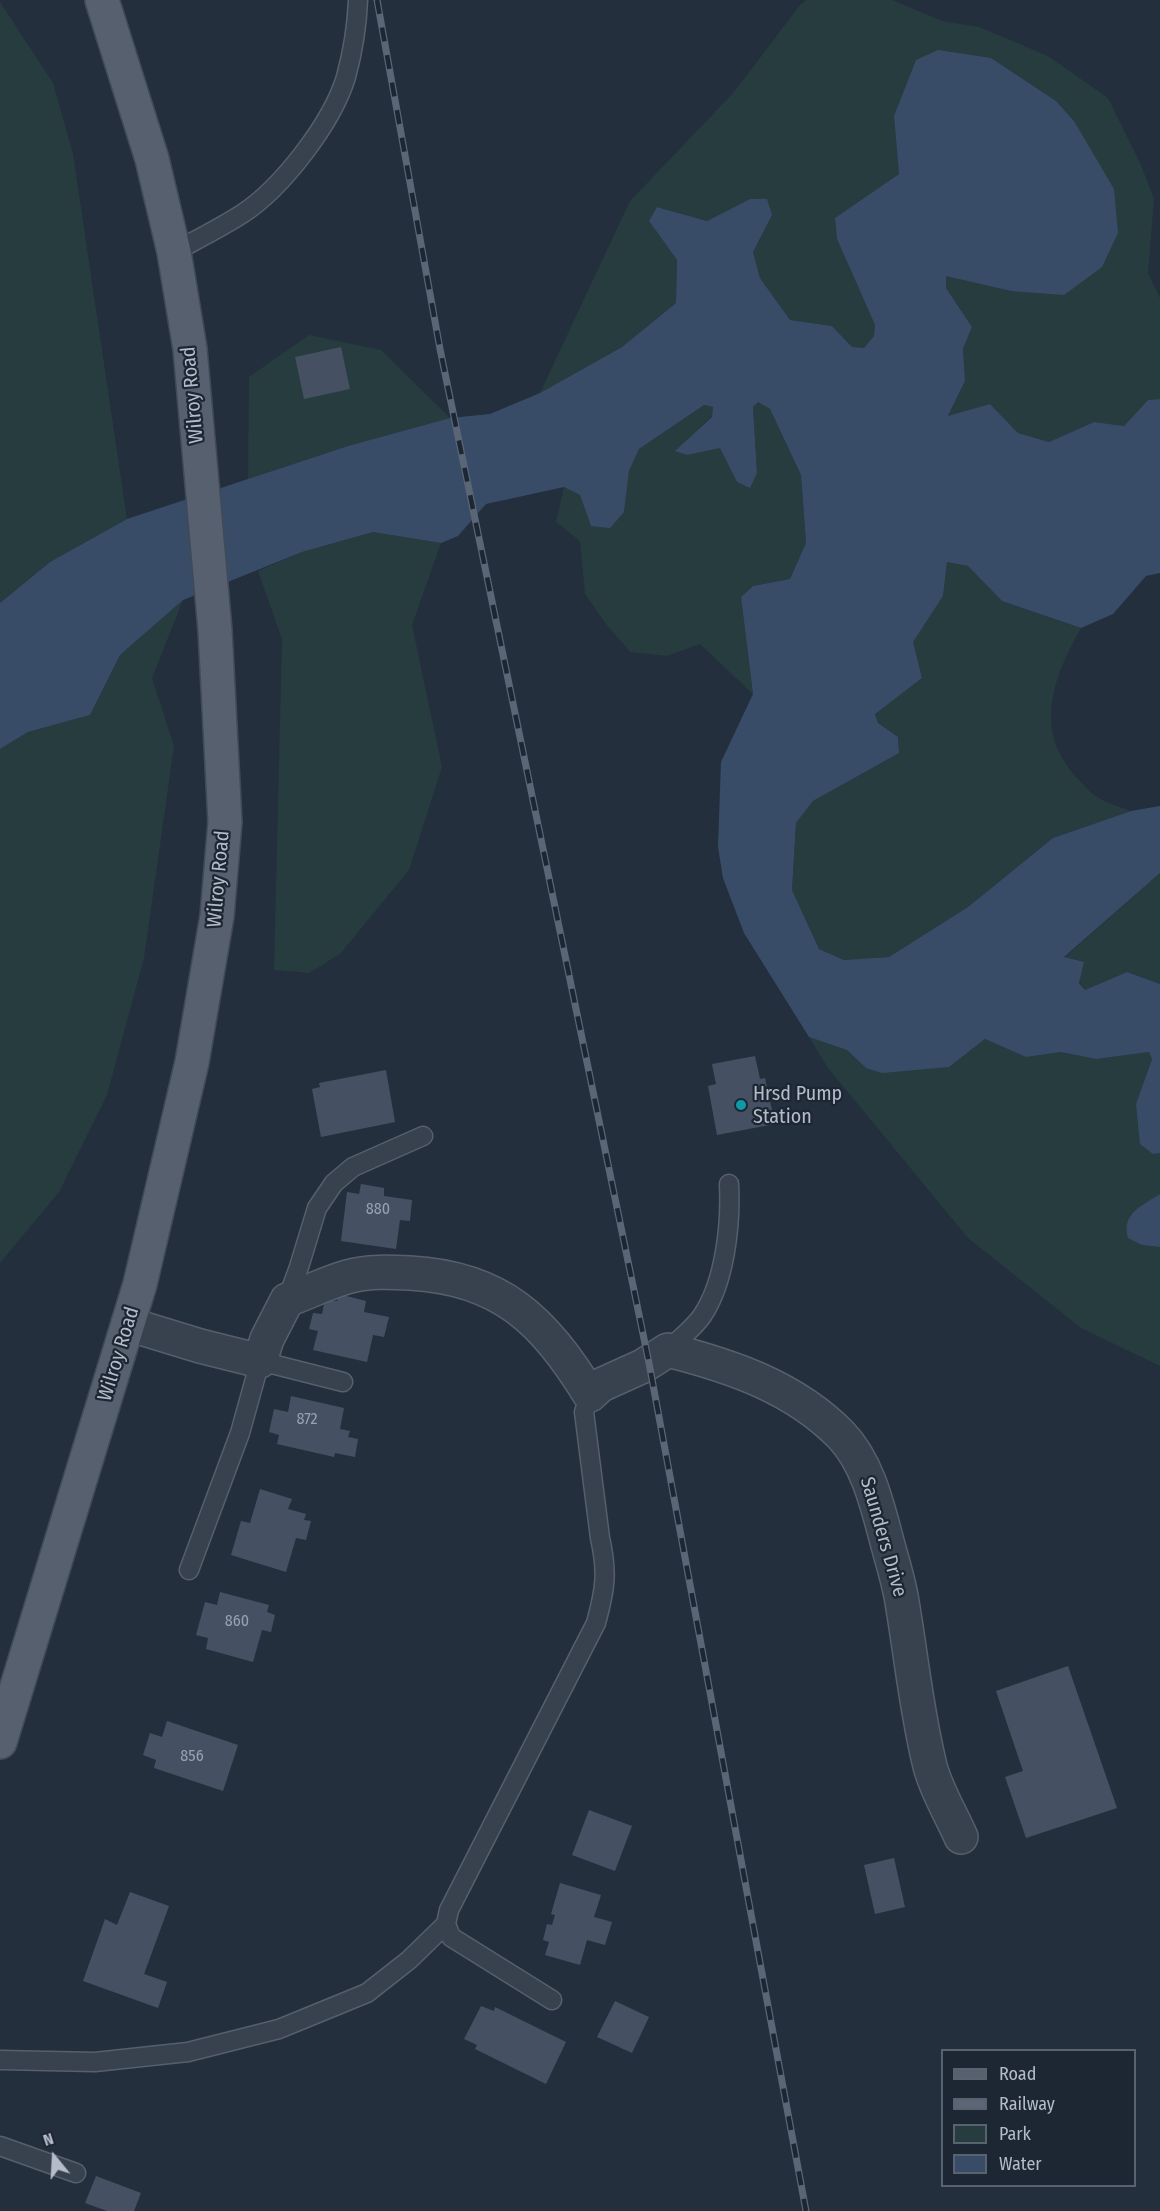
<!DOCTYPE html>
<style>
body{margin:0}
#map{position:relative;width:1160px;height:2211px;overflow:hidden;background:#242f3e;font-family:"Fira Sans Condensed",sans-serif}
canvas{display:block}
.legend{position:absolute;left:941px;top:2049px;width:195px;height:138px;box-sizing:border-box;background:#1d2633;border:2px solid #59626f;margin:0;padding:8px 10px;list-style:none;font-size:18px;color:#b4bcc9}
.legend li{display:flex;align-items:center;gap:12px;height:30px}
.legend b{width:30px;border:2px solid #59626f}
.north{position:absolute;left:24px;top:2127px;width:60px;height:60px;-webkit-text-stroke:4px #1d2633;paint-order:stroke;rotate:342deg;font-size:16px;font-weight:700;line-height:24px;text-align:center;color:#b4bcc9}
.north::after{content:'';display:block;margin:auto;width:21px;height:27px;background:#b4bcc9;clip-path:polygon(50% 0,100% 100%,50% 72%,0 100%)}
</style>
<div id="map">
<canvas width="1160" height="2211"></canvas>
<ul class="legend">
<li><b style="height:8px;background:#56606e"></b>Road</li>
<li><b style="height:8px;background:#5a6575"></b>Railway</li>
<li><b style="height:16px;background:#263c3f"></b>Park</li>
<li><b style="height:16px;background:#394c67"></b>Water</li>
</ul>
<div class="north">N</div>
</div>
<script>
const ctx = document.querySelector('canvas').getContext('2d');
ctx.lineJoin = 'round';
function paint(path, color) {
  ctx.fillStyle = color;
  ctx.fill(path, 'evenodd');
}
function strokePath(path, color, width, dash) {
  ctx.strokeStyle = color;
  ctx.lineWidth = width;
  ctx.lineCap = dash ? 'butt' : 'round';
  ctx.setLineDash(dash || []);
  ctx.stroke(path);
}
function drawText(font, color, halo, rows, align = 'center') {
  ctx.font = font + ' "Fira Sans Condensed",sans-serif';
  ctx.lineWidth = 4.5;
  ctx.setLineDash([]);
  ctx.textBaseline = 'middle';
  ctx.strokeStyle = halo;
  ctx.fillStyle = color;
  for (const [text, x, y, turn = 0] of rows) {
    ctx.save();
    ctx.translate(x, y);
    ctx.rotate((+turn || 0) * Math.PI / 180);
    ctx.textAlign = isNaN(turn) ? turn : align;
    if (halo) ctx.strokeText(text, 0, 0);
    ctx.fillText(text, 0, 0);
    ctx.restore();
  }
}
const green = new Path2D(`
 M806,0H892L942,21L979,27L1048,56L1108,98L1141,165L1154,199L1148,273L1160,298V399L1148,400L1124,426L1094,422L1049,442L1018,433L990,404L948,417L965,381L963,349L972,327L946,288V275L1011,291L1074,121L1056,101L991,58L894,116L899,174L835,218L837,239L875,325L874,336L864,348L852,347L832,326L790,320L760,278L753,252L772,215L750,199L707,221L658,207L649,221L677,260L676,303L622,347L540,393L630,201L734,92L800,5Z
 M0,2L53,83L73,154L127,519L50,562L0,603Z
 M309,335L381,350L450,418L348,446L248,479L249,377Z
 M758,401L770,409L801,475L806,544L790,579L753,586L741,597L753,694L700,644L667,656L630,652L606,624L585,594L580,541L556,522L564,487L580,495L591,526L624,512L629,471L639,449L704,405L713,407L712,416L676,451L687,455L720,447L737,482L757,473L753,407Z
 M373,532L441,543L412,625L442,767L409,870L340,954L309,973L274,970L282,639L258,571L302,552Z
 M947,562L968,566L1002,601L1081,628C1052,680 1032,732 1080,781C1085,786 1090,793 1097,797C1107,803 1120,807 1131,811L1053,838L968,907L889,957L844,960L819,949L792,890L796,823L813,801L899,753L898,737L878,723L875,713L922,678L912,642L943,596Z
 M183,600L152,678L174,746L144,958L107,1095L59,1192L0,1263V749L28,732L90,715L120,655Z
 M1160,873V984L1127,972L1085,990L1064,958Z
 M809,1037L847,1050L866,1068L949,1067L985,1039L1026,1057L1061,1052L1096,1059L1149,1052L1152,1058L1136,1104L1153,1154L1160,1153V1194L1130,1215L1142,1245L1160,1247V1366L1081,1328L968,1238L828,1068Z`);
const water = new Path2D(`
 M938,50L991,58L1056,101L1074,121L1114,189L1118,233L1102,267L1064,295L1011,291L946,276V288L972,327L963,349L965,381L948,416L990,404L1018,433L1049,442L1094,422L1124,426L1148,400L1160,399V573L1146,576L1113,614L1081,628L1002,601L968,566L947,562L943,596L913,642L922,678L875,714L878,723L898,737L899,753L813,801L796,823L792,890L819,949L844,960L889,957L968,907L1053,838L1131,811L1160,806V873L1064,957L1084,962L1079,983L1085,990L1127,972L1160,984V1153L1153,1154L1140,1144L1136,1104L1152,1059L1149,1052L1096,1059L1061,1052L1026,1057L985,1039L949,1067L882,1073L866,1068L847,1050L809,1037L744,933L723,878L718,847L721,762L753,694L741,597L753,586L790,579L806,543L801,475L770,409L758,402L753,407L757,473L750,488L737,482L720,448L687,455L675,451L712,417L713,407L704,405L639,449L629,471L624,512L610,528L591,526L580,495L564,487L486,504L458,536L441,543L373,532L302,552L183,600L120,655L90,715L28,732L0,749V603L50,562L127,519L348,446L450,418L490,414L540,393L622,347L676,303L677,260L649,221L657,207L707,221L750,199H767L772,215L753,252L760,278L790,320L832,326L852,347L864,348L874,336L875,325L837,239L835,218L899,174L894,116L916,60Z
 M1160,1194V1247L1142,1245L1128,1238C1121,1213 1142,1206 1160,1194Z`);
const building = new Path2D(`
 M341,347L350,389L304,399L295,357Z
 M755,1056L760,1079L765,1078L775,1124L717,1135L708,1086L716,1084L712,1064Z
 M386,1070L395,1122L321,1137L312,1089L320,1087L319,1083Z
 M361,1184L384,1188V1196L412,1200L410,1221L400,1220L396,1249L341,1241L347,1192L359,1194Z
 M339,1294L366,1301L364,1312L389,1317L384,1337L373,1335L367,1362L313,1350L318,1331L309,1329L313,1313L322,1314L325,1299L337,1301Z
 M291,1396L344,1408L340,1429L350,1431L348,1437L358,1439L355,1457L335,1453L334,1457L277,1444L279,1435L269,1432L274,1409L288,1412Z
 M260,1489L292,1499L288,1509L306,1514L304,1520L311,1521L306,1540L296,1538L286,1572L231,1555L241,1521L250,1523Z
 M220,1592L269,1605L267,1612L275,1615L271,1632L262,1630L253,1662L206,1649L208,1638L196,1635L205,1602L217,1605Z
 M1068,1666L1117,1808L1026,1838L1005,1777L1023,1771L996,1691Z
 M167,1721L238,1745L223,1791L154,1768L156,1760L143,1755L150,1733L162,1737Z
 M589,1810L632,1826L615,1871L572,1855Z
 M894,1858L905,1907L875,1914L864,1865Z
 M560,1883L601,1895L594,1917L612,1922L605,1945L587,1940L580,1965L545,1955L549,1942L543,1940L547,1924L552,1925L555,1915L551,1914Z
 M130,1892L169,1906L144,1974L167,1982L158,2008L83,1981L105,1919L117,1925Z
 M615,2001L649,2017L632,2053L597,2037Z
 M481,2006L494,2011L495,2007L566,2042L546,2084L475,2049L477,2045L464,2039Z
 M96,2176L141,2193L134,2211H107L85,2203Z`);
const service = new Path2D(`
 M174,252C196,240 220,228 242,214C282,188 332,123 346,77C353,51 357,26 358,0
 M287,1300L299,1267L317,1208L334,1183L353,1167L423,1136
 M668,1350C679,1339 693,1329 702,1316C725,1282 731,1225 729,1184
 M189,1570L240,1433L260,1361L343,1382
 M552,2000L451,1937L446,1924L449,1910L596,1623C605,1590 608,1573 600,1538L584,1412L590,1395
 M0,2060L95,2062L188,2052L279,2029L367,1993L409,1960L446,1924
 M0,2146L76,2173`);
const minor = new Path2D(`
 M128,1324L200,1346L260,1361L267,1339L287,1300C307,1293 326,1283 347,1277C367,1271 390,1272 410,1273C502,1278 544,1321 590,1395L601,1385L643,1366L668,1350C731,1366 794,1387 841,1435C866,1461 876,1500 885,1534C890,1554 897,1575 901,1596C911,1653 916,1710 930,1766C936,1790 951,1814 961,1837`);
const primary = new Path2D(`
 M0,1742L140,1284L192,1062L217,916L225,822L215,630L190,349L174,252L152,159L102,0`);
const rail = new Path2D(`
 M377,0L440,349L649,1363L806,2211`);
const markers = [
 [741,1105,6,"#0f9aa8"]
];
const numberNames = [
 ["880",378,1210],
 ["872",307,1420],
 ["860",237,1622],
 ["856",192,1757]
];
const streetNames = [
 ["Wilroy Road",193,395,-95],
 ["Wilroy Road",219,879,-85],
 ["Wilroy Road",119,1354,-73],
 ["Saunders Drive",883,1537,74]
];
const poiNames = [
 ["Hrsd Pump",753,1094],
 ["Station",753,1117]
];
paint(green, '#263c3f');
paint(water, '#394c67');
paint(building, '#455162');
strokePath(service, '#565f6c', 21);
strokePath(minor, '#565f6c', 36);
strokePath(primary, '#414a57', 36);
strokePath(service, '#38414e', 18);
strokePath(minor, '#38414e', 33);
strokePath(primary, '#56606e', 33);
strokePath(rail, '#5a6575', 7);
strokePath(rail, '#1d2633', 4.5, [14]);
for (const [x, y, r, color] of markers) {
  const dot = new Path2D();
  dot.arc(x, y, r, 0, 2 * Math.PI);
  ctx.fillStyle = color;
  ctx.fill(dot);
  strokePath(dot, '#1d2633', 2);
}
drawText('16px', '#98a1af', null, numberNames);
drawText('20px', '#b4bcc9', '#1d2633', streetNames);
drawText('20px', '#b4bcc9', '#1d2633', poiNames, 'left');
</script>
